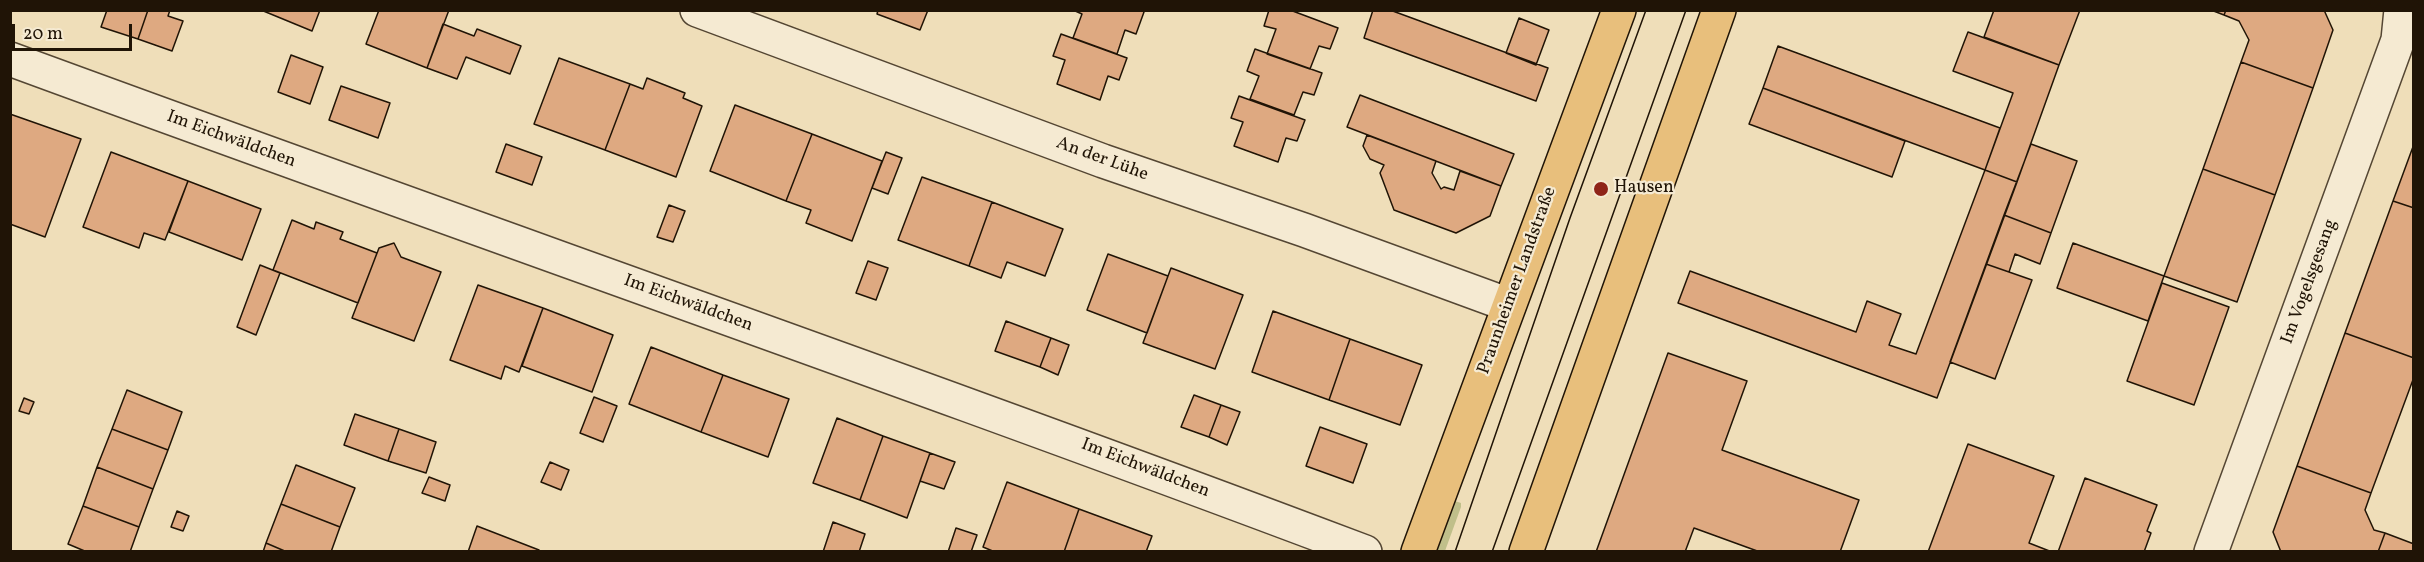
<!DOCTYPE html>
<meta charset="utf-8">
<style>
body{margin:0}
#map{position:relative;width:2424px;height:562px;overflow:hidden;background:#efdeb9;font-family:Vollkorn,serif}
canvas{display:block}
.frame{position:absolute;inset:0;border:12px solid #201406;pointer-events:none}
.scale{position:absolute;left:12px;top:24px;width:120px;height:27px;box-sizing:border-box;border:3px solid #201406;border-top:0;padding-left:8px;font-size:18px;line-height:21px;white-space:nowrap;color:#201406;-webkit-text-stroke:4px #f5ead2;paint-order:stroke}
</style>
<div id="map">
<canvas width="2424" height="562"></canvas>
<div class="frame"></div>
<div class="scale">20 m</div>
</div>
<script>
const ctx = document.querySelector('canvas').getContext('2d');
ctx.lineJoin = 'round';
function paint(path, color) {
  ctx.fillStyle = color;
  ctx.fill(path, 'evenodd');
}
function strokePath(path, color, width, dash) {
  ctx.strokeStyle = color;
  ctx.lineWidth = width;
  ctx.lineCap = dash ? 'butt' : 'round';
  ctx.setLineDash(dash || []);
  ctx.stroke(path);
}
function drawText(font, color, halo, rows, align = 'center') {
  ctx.font = font + ' Vollkorn,serif';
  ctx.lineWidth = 4.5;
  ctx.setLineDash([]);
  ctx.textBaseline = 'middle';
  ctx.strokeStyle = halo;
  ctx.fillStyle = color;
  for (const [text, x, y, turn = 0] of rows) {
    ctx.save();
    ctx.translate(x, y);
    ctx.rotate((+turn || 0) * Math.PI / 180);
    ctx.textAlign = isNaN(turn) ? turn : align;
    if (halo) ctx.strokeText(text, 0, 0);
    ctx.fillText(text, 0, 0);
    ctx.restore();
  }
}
const green = new Path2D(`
 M1455,501L1461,503V507L1445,551L1433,552Z`);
const building = new Path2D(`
 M107,10H148L138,39L101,27Z
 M148,10H170L168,16L183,21L172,51L138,39Z
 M261,10H320L312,31Z
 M379,10H449L427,68L366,44Z
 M878,10H928L920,30L877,14Z
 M1073,10H1141L1144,12L1136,34L1125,30L1117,54L1073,38L1082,14Z
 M1269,10H1290L1338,28L1330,49L1319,46L1310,69L1267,54L1276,29L1264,26Z
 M1373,10H1390L1548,68L1536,101L1364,38Z
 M1994,10H2080L2059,65L1984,37Z
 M2211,10H2226L2224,15Z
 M2226,10H2324L2333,30L2313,88L2241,62L2249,40L2239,21L2224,15Z
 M1519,18L1549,30L1536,65L1506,53Z
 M443,24L474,36L477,29L521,46L510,74L466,57L457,79L427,68Z
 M1968,32L2059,65L2017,182L1985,170L2013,93L1953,71Z
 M1061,34L1127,58L1119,80L1108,76L1100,100L1057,84L1065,60L1053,56Z
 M1778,46L2000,128L1985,170L1763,88Z
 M1255,49L1322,73L1314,95L1303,92L1294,115L1250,99L1259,76L1247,71Z
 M291,55L323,67L310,104L278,92Z
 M559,58L630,84L605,150L534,124Z
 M2241,62L2313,88L2275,195L2203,169Z
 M647,78L685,93L683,98L702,106L676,177L605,150L630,84L643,89Z
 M341,86L390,103L378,138L329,120Z
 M1763,88L1905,141L1892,177L1749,124Z
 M1360,95L1514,154L1501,186L1347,127Z
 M1239,96L1305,120L1297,141L1286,138L1278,162L1234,146L1243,122L1231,118Z
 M735,105L812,134L786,201L710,171Z
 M10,114L81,139L45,237L10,224Z
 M812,134L882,161L852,241L806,223L811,210L786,201Z
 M1367,135L1436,161L1432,173L1441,189L1444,187L1454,190L1460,171L1501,186L1490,216L1456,233L1394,210L1380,173L1384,165L1370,159L1363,146Z
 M506,144L542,157L532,185L496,172Z
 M2031,144L2077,161L2051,233L2004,215Z
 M2414,144V208L2393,201Z
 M111,152L188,181L165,240L144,233L139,248L83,227Z
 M886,152L902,158L888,194L872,188Z
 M2203,169L2275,195L2237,302L2164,276Z
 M1985,170L2017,182L1937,398L1678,303L1690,271L1856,332L1867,301L1901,314L1889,345L1916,354Z
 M922,177L992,202L969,266L898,240Z
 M188,181L261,209L242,260L169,232Z
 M2393,201L2414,208V358L2345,333Z
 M992,202L1063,229L1045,276L1007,262L1001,278L969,266Z
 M669,205L685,211L673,242L657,237Z
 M2004,215L2051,233L2040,264L2015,254L2009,272L1986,264Z
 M292,220L314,229L316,222L343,232L340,239L377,253L358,303L273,270Z
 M394,243L401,257L441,272L414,341L352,318L379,248Z
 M2073,243L2164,276L2148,321L2057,288Z
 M1108,254L1168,276L1147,333L1087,310Z
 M868,261L888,268L876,300L856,293Z
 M1986,264L2032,280L1995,379L1950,362Z
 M260,265L280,273L256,335L237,327Z
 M1171,268L1243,295L1215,369L1143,343Z
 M2162,283L2229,307L2194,405L2127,381Z
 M478,285L543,308L519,372L505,366L501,379L450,360Z
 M543,308L613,335L592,392L522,366Z
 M1273,311L1350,339L1329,400L1252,372Z
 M1006,321L1051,338L1040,367L995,351Z
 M2345,333L2414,358V377L2371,493L2297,466Z
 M1051,338L1069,345L1058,375L1040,367Z
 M1350,339L1422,365L1400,425L1329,400Z
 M651,347L723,375L701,432L629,404Z
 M1668,353L1747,381L1722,450L1859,500L1840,552H1760L1694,528L1685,552H1596Z
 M723,375L789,399L768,457L701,432Z
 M127,390L182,412L168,450L112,429Z
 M1194,395L1221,405L1209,437L1181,427Z
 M594,397L617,406L603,442L580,433Z
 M24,398L34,402L29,414L19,411Z
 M1221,405L1240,412L1227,445L1209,437Z
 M355,414L399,429L388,461L344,445Z
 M837,418L883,436L860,500L813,483Z
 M1320,427L1367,444L1353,483L1306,466Z
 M112,429L168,450L153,489L97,467Z
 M399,429L436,442L426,473L388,461Z
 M883,436L930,453L907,518L860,500Z
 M1968,444L2054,476L2029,543L2052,552H1928Z
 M930,453L955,462L944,489L920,481Z
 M550,462L569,470L561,490L541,482Z
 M296,465L355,488L340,527L281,504Z
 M2297,466L2371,493L2365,510L2374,530L2385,533L2378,552H2281L2273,532Z
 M97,467L153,489L139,527L83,506Z
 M429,477L450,485L445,501L422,493Z
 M2085,478L2157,505L2147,531L2151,533L2144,552H2058Z
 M1007,482L1079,509L1064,552H995L983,547Z
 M281,504L340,527L331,552H287L266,543Z
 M83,506L139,527L130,552H87L68,544Z
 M1079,509L1152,536L1146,552H1064Z
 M177,511L189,516L183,531L171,527Z
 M833,522L865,534L859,552H823Z
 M477,526L539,550V552H468Z
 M956,528L977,535L971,552H948Z
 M2385,533L2414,544V552H2378Z
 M266,543L287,552H263Z`);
const minor = new Path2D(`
 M697,10L1103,161L1304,230L1509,305
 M10,59C461,225 915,382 1365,552
 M2211,552L2398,40L2401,10`);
const major = new Path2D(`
 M1418,552L1619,10
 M1526,552L1719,10`);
const tram = new Path2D(`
 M1455,552L1570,218L1646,10
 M1492,552L1686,10`);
const markers = [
 [1601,189,8,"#8f2418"]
];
const streetNames = [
 ["Im Eichwäldchen",231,140,20],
 ["An der Lühe",1102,160,20],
 ["Praunheimer Landstraße",1518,281,-70],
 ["Im Vogelsgesang",2310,282,-70],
 ["Im Eichwäldchen",688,304,20],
 ["Im Eichwäldchen",1145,469,21]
];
const poiNames = [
 ["Hausen",1614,189]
];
paint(green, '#c0bf8a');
paint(building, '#dea981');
strokePath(building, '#201406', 1.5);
strokePath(minor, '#544633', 36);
strokePath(major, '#201406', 36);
strokePath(minor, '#f5ead2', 33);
strokePath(major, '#e8bf7c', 33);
strokePath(tram, '#201406', 1.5);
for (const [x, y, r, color] of markers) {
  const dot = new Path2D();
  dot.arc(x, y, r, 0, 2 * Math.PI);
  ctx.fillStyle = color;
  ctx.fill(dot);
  strokePath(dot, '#f5ead2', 2);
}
drawText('18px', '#201406', '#f5ead2', streetNames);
drawText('18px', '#201406', '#f5ead2', poiNames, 'left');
</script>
